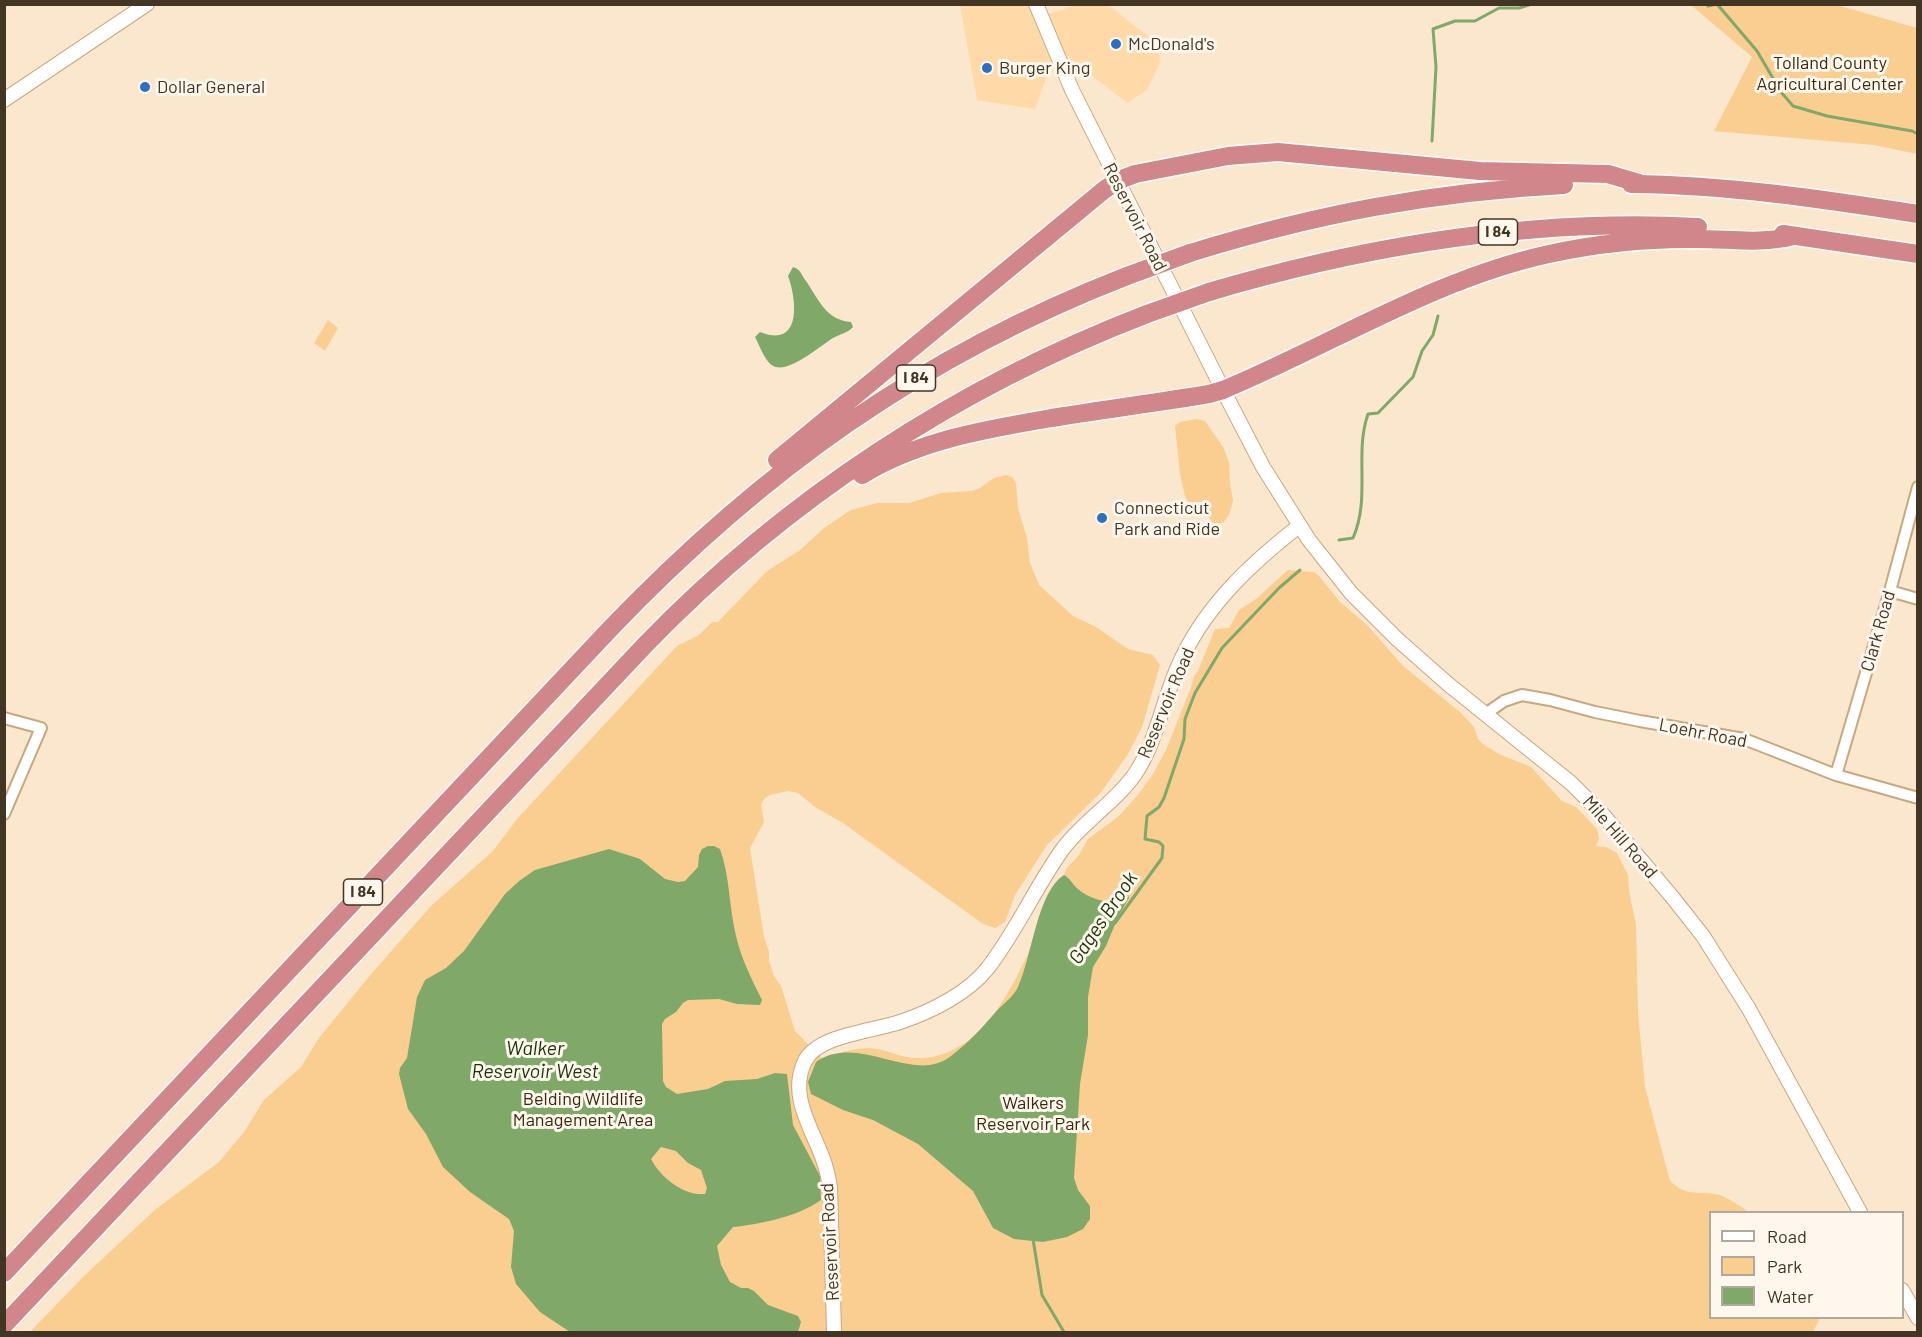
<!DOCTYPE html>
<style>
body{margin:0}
#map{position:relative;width:1922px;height:1337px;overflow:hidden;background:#fbe7ce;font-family:Barlow,sans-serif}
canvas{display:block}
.frame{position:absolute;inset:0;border:6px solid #423524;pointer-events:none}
.legend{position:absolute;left:1709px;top:1211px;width:195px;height:108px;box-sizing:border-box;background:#fdf7ee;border:2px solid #b2a99d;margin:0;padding:8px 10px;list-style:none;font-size:18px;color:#423524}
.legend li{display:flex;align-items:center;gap:12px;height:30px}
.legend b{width:30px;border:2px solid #b2a99d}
</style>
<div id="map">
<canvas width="1922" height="1337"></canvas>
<div class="frame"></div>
<ul class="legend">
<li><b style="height:8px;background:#fff"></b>Road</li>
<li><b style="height:16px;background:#facd90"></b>Park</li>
<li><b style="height:16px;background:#80a869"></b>Water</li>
</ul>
</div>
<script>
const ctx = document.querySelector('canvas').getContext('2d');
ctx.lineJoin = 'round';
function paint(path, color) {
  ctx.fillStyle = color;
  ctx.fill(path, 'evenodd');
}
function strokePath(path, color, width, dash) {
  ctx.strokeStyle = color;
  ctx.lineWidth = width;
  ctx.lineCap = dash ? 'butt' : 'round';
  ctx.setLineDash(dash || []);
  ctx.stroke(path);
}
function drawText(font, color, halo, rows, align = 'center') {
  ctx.font = font + ' Barlow,sans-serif';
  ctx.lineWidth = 6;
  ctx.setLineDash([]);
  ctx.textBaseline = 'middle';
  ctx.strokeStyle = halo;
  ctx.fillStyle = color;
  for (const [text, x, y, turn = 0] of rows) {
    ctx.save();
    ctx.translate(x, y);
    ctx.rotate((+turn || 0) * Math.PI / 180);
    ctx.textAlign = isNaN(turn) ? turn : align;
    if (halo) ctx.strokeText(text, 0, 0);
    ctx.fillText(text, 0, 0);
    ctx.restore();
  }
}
const built = new Path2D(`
 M960,5H1032L1038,18L1076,5H1105L1111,7L1158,44L1160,63L1147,90L1127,103L1057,48L1035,109L977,100Z`);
const green = new Path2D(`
 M1691,5H1837L1917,28V154L1874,145L1714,131L1752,57Z
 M328,320L338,328L325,351L314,343Z
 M1197,419L1205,421L1223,447L1229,462L1230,483L1233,501L1229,515L1223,523H1213L1203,509L1188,502L1185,496L1180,474L1175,426L1180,422Z
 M1006,475L1012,477L1016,483L1018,508L1027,538L1030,563L1039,585L1073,616L1096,627L1128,649L1153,655L1160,665L1142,727L1128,754L1102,791L1047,845L1015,895L1005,922L995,928L983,924L843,823L815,807L798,793L788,791L770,795L765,798L761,804L764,822L750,848L764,937L769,952V961L774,976L781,986L795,1031L824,1060C843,1051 861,1045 882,1050C896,1054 908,1059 922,1058C985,1055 1015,981 1038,933C1047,912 1059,891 1066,869L1079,855L1088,839L1119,816L1137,796L1153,774L1166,750L1191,687L1194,676L1198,671L1215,629L1229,628L1239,610L1256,599L1288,570L1314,572L1319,576L1340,602L1367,625L1403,666L1460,712L1474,727L1478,739L1483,744L1499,754L1531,767L1562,801L1576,807L1597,829L1599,839L1596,846L1606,847L1617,853L1628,875L1629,891L1636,925L1638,1012L1645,1087L1670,1181C1690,1198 1693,1190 1715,1194C1727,1196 1739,1206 1749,1212H1710V1318H1820L1813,1332H30L84,1276L156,1209L219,1162L244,1132L264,1100L301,1067L319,1038L372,973L431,906L493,851L517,819L677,646L699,635L712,622H718L767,571L800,550L824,528L851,510L877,503H909L941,493L972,491L978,489L994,478Z`);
const water = new Path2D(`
 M793,267C801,269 801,275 806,281C819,300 826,320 851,322L853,327C848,333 840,334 833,338C820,346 792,371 776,367C766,365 760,346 755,337L760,332C802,349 797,300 788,276Z
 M708,846H714L720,849C730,877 729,907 736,936C741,958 752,980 762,1000L760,1005L737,1004L719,999L688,1000L683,1003L676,1012L665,1019L662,1024L663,1081L666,1087L677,1094L708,1089L725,1081L757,1079L775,1073L787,1074L793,1125L820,1176L821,1200C797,1217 761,1224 733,1227L717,1246L721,1265L730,1282L741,1288H748L754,1291L768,1305L798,1316L801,1322L798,1332H570L540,1312L516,1284L511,1267L514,1231L509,1219L470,1192L443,1167L426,1134L408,1109L399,1074L400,1068L407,1058L417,997L425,980L446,968L464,951L505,894L519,881L535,870L609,849L640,859L665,879L678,882L685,881L698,867L699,855L702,849ZM661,1147L676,1151L688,1163L701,1170L707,1188L705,1194C684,1196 661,1178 651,1159Z
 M1064,875C1071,879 1072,884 1078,889C1086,897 1104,902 1115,903L1125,894L1128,895L1129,898L1118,917L1106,946L1093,967L1088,997V1035L1080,1084L1074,1178L1078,1190L1090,1206V1219L1083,1229L1067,1237L1043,1242L1014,1239L993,1228L973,1191L918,1144L873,1120L843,1110L811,1094L808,1082L816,1062C859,1032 913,1086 951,1056C967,1044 981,1029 994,1014C1001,1005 1013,998 1018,987C1032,958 1037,892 1064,875Z`);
const stream = new Path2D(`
 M1707,4L1708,6L1717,4
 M1717,4L1757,51L1781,92L1793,106L1827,116L1912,131L1918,134
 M1432,141L1436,67L1433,29L1455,21H1475L1499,8H1519L1532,4
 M1339,540L1353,538C1371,497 1354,454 1368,414L1378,413L1413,377L1422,351L1433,335L1438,316
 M1115,923L1162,858L1163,846L1159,842L1145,839L1147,816L1159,807L1164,798L1184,739L1185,719L1195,693L1222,648L1279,588L1300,570
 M1033,1239L1042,1295L1064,1332`);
const street = new Path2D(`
 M1890,591L1918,599
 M1487,713L1504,701L1522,695L1550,700L1595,712L1640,721L1744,739L1836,775L1918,798
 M4,718L41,728L4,814
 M1836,775L1890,591L1918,487`);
const secondary = new Path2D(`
 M1036,4L1072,90L1223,390L1263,467L1309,540L1351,593L1397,639L1448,684L1571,783L1604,816L1673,898L1703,936L1749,1009L1860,1212
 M4,100L147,4
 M1902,1290L1918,1318
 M834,1332L830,1187C829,1179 827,1172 825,1165C815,1132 787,1097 805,1061C818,1034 877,1031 903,1021C932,1011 968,993 987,969C1016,932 1035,888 1062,850C1083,821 1115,803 1135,774C1156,743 1162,704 1177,669C1202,609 1249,565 1299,526`);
const highway = new Path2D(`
 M1631,184C1728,185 1822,199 1918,214
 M1783,234L1918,254
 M1190,253C1316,214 1432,192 1564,185
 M1209,292C1368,245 1532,218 1698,227
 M777,460L1104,190L1117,181L1135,174L1228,156L1278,152L1480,171L1608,174L1642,184
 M862,475C918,441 982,430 1046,419C1100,410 1155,403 1209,394L1223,390C1331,345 1434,279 1549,254C1595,244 1643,239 1689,239C1725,238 1759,245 1793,236
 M4,1273L609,630C761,471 921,356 1127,276
 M4,1325L645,645C786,499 957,387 1147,314`);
const highwayBridge = new Path2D(`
 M1127,276L1190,253
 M1147,314L1209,292`);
const markers = [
 [1116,44,6,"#2b70c2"],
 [987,68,6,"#2b70c2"],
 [145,87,6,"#2b70c2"],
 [1102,518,6,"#2b70c2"]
];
const shields = [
 [1498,232,39],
 [916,378,39],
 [363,892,39]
];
const shieldNames = [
 ["I 84",1498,232],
 ["I 84",916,378],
 ["I 84",363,892]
];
const poiNames = [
 ["McDonald's",1128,44],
 ["Burger King",999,68],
 ["Dollar General",157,87],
 ["Connecticut",1114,508],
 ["Park and Ride",1114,529]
];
const parkNames = [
 ["Tolland County",1830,63],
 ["Agricultural Center",1830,84],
 ["Belding Wildlife",583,1099],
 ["Management Area",583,1120],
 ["Walkers",1033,1103],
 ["Reservoir Park",1033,1124]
];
const streetNames = [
 ["Reservoir Road",1135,217,63],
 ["Clark Road",1878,631,-74],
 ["Reservoir Road",1166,703,-67],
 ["Loehr Road",1703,733,11],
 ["Mile Hill Road",1620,837,49],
 ["Reservoir Road",830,1242,-93]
];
const waterNames = [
 ["Gages Brook",1103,918,-56],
 ["Walker",535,1048],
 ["Reservoir West",535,1071]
];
paint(built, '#ffdaa8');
paint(green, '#facd90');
paint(water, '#80a869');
strokePath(stream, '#80a869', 3);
strokePath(street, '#c7a87f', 14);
strokePath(secondary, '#c7a87f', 16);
strokePath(highway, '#fff', 21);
strokePath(street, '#fff', 10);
strokePath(secondary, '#fff', 14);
strokePath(highway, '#d1868b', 18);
strokePath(highwayBridge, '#fff', 21, []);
strokePath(highwayBridge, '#d1868b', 18);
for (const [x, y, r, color] of markers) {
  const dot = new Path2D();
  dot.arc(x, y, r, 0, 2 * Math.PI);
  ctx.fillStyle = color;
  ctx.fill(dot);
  strokePath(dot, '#fdf7ee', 2);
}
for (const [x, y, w] of shields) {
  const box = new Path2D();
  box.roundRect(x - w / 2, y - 13, w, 26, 4.5);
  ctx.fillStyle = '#fdf7ee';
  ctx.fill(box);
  strokePath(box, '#423524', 1.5);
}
drawText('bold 16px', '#423524', null, shieldNames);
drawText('18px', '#423524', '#fdf7ee', poiNames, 'left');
drawText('18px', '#3c290b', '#fdf7ee', parkNames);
drawText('18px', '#423524', '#fdf7ee', streetNames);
drawText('italic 20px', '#1a3406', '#fdf7ee', waterNames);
</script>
